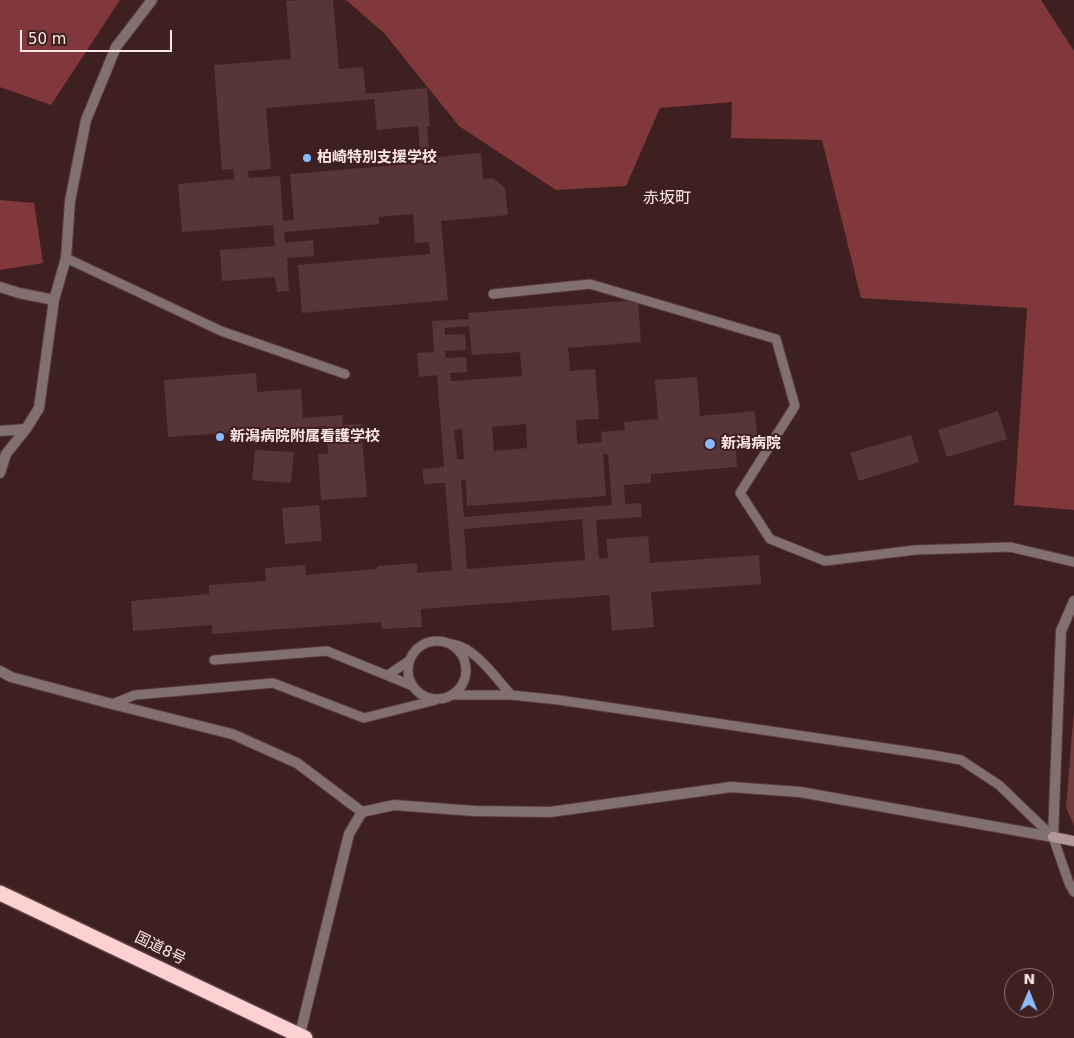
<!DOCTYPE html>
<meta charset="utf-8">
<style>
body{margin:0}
#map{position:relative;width:1074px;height:1038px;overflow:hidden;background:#3f2021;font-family:"DejaVu Sans",sans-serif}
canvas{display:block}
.north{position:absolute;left:1004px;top:968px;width:50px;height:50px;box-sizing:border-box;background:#3f2021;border:1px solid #8b7070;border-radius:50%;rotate:1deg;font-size:14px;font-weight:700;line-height:20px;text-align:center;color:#fee8e7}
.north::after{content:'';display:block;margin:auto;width:18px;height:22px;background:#8abafc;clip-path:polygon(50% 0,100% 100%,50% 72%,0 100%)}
.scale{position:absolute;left:20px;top:30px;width:152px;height:22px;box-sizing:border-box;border:2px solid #fee8e7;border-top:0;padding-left:6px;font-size:15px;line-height:18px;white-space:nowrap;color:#fee8e7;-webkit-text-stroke:4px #3f2021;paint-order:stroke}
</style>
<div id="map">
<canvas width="1074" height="1038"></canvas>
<div class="north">N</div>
<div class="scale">50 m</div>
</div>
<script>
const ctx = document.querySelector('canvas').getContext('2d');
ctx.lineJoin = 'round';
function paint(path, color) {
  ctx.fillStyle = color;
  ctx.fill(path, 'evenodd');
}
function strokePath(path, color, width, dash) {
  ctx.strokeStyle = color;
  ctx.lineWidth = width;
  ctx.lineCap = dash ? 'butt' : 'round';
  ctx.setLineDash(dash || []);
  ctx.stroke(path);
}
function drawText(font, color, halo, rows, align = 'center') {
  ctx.font = font + ' "DejaVu Sans","Noto Sans JP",sans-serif';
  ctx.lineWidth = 4;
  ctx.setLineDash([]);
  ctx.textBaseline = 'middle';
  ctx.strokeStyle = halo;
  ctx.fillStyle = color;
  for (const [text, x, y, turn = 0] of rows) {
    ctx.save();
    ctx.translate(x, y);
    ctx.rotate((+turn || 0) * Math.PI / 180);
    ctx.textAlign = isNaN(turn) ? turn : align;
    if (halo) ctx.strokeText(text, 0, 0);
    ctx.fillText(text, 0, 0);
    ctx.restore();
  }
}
const green = new Path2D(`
 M1074,710V825L1066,808Z`);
const forest = new Path2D(`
 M0,0H120L51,105L0,87Z
 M346,0H1041L1074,51V510L1014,505L1027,308L861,298L822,140L731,138L732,102L660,108L626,186L556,190L459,126L384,33Z
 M0,200L34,203L43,263L0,270Z`);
const building = new Path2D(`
 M298,0H333L339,69L363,67L366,94L427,88L430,127H427L429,151L435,150L436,157L481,153L483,179L493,178L505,188L508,215L441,221L448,300L302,313L298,265L430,254L429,242L415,243L413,214L379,217V224L284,232L285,243L313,240L314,256L287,258L289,291L277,292L275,277L222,281L220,250L275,246L273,225L182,232L178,184L234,179L233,169L222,170L214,65L291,59L286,1ZM374,99L377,130L418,126L421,163L290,174L294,220L283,221L280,176L249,178L248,171L271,169L266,108Z
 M638,300L641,342L568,348L570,371L595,369L599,419L576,420L577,444L602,442L601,432L625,430L624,422L658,419L655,380L697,377L700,416L755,411L758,448L736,450L737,467L651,474V483L624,485L625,504L641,503L642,517L596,520L599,559L608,558L606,539L648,536L650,563L759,555L761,584L651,592L654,627L612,631L609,595L421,609L422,627L382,629L381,622L212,634V625L133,631L131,601L209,594V585L266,581L265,568L305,565L306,575L377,569V566L417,563V573L452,570L445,483L424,484L422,469L444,467L437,375L419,377L417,353L434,352L432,321L469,319L468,313ZM469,326L472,355L520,352L522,376L451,381L450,373L467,372L466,357L446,358L445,351L466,350L465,334L445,335V328ZM526,424L527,448L494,451L492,427ZM462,429L464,459H457L454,430ZM603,454H608L612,505L464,517L461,480H466L467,506L606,496ZM582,519L585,560L467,569L464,529Z
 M256,373L257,392L301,389L303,418L342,415L343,425L361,424L367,497L321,500L318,454H328L326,426L168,437L164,380Z
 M998,411L1007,439L947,457L938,430Z
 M911,435L919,462L859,481L850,453Z
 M255,450L294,452L291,483L252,480Z
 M319,505L322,541L285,544L282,508Z`);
const lane = new Path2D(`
 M66,258L221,331L345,374
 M493,294L590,284L776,339L795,406L740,493L770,539L825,561L915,550L1010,547L1074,562
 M408 670a29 29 0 1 1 58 0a29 29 0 1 1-58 0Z
 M452,644C476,648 495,677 511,695
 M214,660L327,651L413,686
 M388,675L410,660
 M453,695H511L559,700L933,755L961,760L999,785L1053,837L1069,883L1074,892
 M112,704L135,695L273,683L364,718L436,700`);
const street = new Path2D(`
 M0,287L19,293L54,300
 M0,431L26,429
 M0,473L6,454L26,429L39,408L54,300L66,258L70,201L86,120L116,47L152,0
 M0,671L11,677L112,704L232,734L297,763L362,812
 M299,1038L349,834L362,812L394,805L474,811L550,812L731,787L800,792L1053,837L1061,631L1074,601`);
const secondary = new Path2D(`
 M1053,837L1074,841`);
const highway = new Path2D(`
 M0,893L305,1038`);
const markers = [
 [307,158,5,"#8abafc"],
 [220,437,5,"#8abafc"],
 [710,444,6,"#8abafc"]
];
const poiNames = [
 ["柏崎特別支援学校",317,158],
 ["新潟病院附属看護学校",230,437],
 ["新潟病院",721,444]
];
const streetNames = [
 ["国道8号",160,949,26]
];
const neighbourhoodNames = [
 ["赤坂町",667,199]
];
paint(green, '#703d3e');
paint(forest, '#80383d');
paint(building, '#583637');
strokePath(lane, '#5a3c3d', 11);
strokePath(street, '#5a3c3d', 12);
strokePath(secondary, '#5a3c3d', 12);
strokePath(highway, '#5a3c3d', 18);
strokePath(lane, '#827070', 9);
strokePath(street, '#827070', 10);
strokePath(secondary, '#b39797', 10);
strokePath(highway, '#fdd1d1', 15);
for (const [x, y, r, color] of markers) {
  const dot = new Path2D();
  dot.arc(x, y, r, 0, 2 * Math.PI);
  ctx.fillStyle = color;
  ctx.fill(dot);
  strokePath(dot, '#3f2021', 2);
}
drawText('bold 15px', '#fee8e7', '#3f2021', poiNames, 'left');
drawText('15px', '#fee8e7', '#3f2021', streetNames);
drawText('16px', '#fee8e7', '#3f2021', neighbourhoodNames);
</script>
